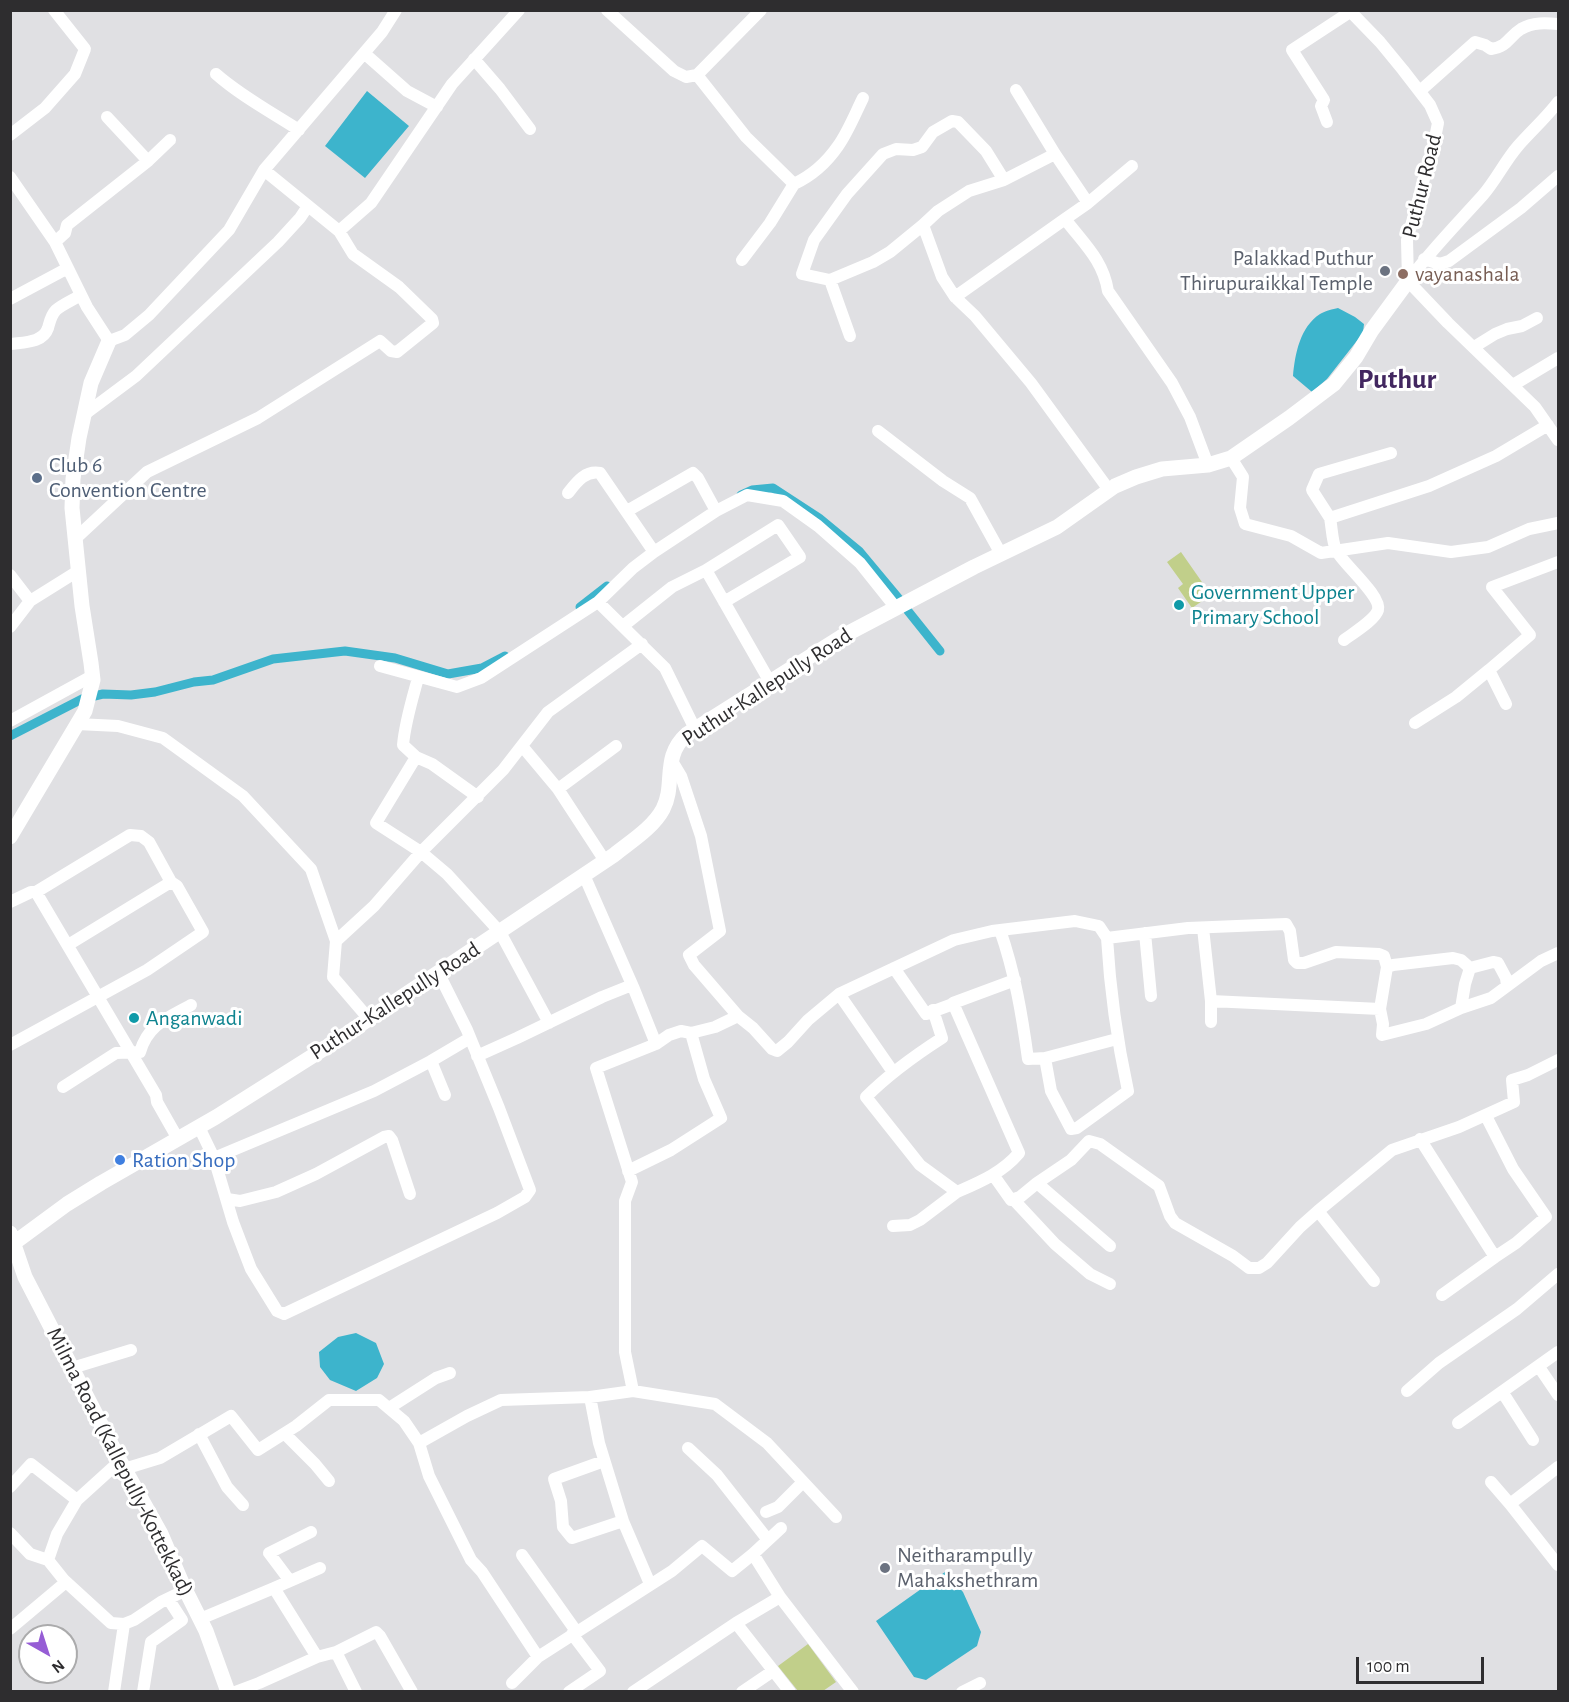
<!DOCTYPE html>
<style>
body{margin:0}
#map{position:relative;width:1569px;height:1702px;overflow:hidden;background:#e0e0e3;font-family:"Alegreya Sans",sans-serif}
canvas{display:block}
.frame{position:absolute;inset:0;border:12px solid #2e2d2f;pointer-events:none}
.north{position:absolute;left:18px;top:1624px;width:60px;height:60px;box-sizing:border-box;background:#fff;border:2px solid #ababac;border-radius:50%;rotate:141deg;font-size:16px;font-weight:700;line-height:24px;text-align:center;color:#2e2d2f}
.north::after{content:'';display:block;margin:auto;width:21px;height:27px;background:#965dd5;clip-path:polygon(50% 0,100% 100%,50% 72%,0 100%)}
.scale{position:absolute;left:1356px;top:1657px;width:128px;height:27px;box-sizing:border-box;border:3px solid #2e2d2f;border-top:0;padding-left:8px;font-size:18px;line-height:21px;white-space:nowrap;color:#2e2d2f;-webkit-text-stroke:4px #fff;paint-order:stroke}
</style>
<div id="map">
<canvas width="1569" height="1702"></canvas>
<div class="frame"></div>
<div class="north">N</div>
<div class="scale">100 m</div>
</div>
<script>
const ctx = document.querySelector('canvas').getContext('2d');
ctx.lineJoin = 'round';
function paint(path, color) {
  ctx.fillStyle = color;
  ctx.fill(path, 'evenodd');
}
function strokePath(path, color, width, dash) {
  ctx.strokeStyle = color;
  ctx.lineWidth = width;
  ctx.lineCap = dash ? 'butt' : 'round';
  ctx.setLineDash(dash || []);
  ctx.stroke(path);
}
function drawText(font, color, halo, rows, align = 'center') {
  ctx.font = font + ' "Alegreya Sans",sans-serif';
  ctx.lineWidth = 6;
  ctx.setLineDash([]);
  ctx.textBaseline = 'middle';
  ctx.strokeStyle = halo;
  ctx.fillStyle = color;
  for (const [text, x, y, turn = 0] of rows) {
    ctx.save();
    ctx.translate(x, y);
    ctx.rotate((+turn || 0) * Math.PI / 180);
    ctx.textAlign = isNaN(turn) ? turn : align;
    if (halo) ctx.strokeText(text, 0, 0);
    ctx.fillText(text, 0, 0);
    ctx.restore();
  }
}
const green = new Path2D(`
 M1181,552L1211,595L1192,608L1178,588L1183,584L1167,562Z
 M808,1644L836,1682L823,1691H798L778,1666Z`);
const water = new Path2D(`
 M367,91L409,126L365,178L325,146Z
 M1338,308L1355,317L1364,324L1363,333L1327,379L1312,392L1293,376C1295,354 1300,327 1320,314C1325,311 1333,309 1338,308Z
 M356,1333L376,1343L384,1364L377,1378L356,1391L330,1380L320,1367L319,1352L338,1337Z
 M945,1572L963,1592L981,1632L977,1646L926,1680L914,1677L876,1621Z`);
const canal = new Path2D(`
 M741,495L752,490L773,488L819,518L859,551L899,599
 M580,607L607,586
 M908,611L940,651
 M10,736L82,699L103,694L131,695L155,692L194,682L213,680L273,659L345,651L395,658L448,674L482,668L505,656`);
const minor = new Path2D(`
 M607,10L674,71L686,77L697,75
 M761,10L697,75L746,137L794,184C811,176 827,162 838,146C848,132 855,114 863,98
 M1349,10L1380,42L1403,70L1430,105L1438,123L1434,143L1407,240L1408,281L1448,323L1535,407L1558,440
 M364,53L407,91L437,107
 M474,59L500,89L530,129
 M216,74C241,96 271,112 299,130
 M1016,90L1055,154L1088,203L1065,219C1084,244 1103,260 1108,291L1172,383L1190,417L1208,465
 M1420,91L1475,42L1485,45L1491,49C1509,46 1508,37 1521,29C1533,22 1546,23 1558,24
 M107,117L148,161
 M1327,122L1321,106L1324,100L1292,50L1350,12
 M10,135L45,108L75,74L85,49L54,10
 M264,170L339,231L371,203L452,84L519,10
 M10,177L55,242L87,307L109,341L125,335L149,315L229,230L264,170L382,32L396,10
 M1004,180L1055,154
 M1088,203L1132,166
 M923,225L890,252L873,262L830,280L802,274L814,240L847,194L883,154L896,149L913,150L922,147L933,132L952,121L958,122L986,151L1004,180L969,191L938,211L923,225L942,277L955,297L975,316L1031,383L1109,490
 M55,242L65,233L67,225L148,161L170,140
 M1424,259L1440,264L1449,261L1521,208L1558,176
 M742,260L770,223L794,184
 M830,280L850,336
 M1408,281C1431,250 1457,224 1483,195C1496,180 1505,161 1518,146C1531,131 1546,118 1558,102
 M955,297L1065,219
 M10,299L68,268
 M10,344C24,342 43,343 48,328C50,321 51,315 56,310C63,304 73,300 81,295
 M1474,347L1495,334L1507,329L1522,326L1537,318
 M1513,385L1558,358
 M85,414L136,376L278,242L300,218L308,206
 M878,431L943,481L970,498L1001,554
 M1231,458L1243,477L1240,508L1245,524L1291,536L1321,553L1388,543L1451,552L1488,547L1529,529L1558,523
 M568,493C576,483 585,470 600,473L654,552
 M627,511L693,473L698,478L716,511
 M1330,518L1312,490L1319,474L1391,453
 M75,539L147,472L258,418L380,341L391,351L397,352L433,323L432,319L399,287L353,254L339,231
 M10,575L30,601
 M598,602L665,668L695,729
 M724,602L800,557L778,525L706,570L770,682
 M623,626L672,587L706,570
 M10,627L30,601L78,571
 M1344,640C1353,633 1375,620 1378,610C1382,596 1342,563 1336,550C1332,541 1332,528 1330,518L1429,486L1496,456L1548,425
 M380,666L457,687L481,678L598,602L633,568L654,552L716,511L747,495L783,501L818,526L860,563L896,608
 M418,678C412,700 405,722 403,745L416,757L432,764L478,797
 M1506,704L1489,670L1530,635L1492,587L1558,562
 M10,721L92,676
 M1415,723L1456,697L1489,670
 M77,724L118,726L163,738L243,796L311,869L336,941L333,977L369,1019
 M522,746L558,789L605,861
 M416,757L376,823L421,852L447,874L500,932L549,1023
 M672,761L681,776L701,836L720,931L689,955L694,965L738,1016
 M558,789L616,746
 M36,892L156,1095L157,1102L178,1139
 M10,902L31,892H36L130,835L141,836L149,842L171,882L177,886L203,932L147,970L10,1045
 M1203,928L1211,1001V1022
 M1000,930C1015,973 1022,1015 1028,1059L1045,1058L1051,1091L1071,1129L1077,1128L1128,1091C1117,1040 1110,990 1107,938
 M1145,933L1151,996
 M336,941L374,906L421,852L503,770L548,712L642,644
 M68,945L171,882
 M894,968L926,1014L953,1004
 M1470,968L1465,984L1461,1008L1491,998L1541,961L1558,953
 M839,994L893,1072
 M1211,1001L1380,1009L1387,967L1393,965L1453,958L1461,960L1470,968L1493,962L1498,963L1506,978L1507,986
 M1380,1009L1383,1024L1382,1035L1426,1024L1461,1008
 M933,1010L942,1038C914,1056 889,1074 866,1097L920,1165L957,1192C980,1182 1002,1173 1019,1153L953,1003L1015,980
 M656,1044L669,1035L681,1031L691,1033L715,1027L738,1016L753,1028L772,1049L777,1051L788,1042L808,1020L839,994L954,940L992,931L1075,921L1099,926L1107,938L1188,928L1286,924L1290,931L1294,960L1297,963H1304L1336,952L1379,954L1384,956L1387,967
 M477,1056L517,1038L602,997L632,985
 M1045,1058L1117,1039
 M63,1087L116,1053L140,1052C148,1024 168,1018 191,1005
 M445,1095L431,1061L470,1038
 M199,1127L214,1158L233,1222L241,1243L251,1269L277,1311L284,1314L497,1213L525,1197L530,1190L499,1108L467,1030L438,972
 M1420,1139L1495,1257L1516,1243L1546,1217L1513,1169L1486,1116
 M214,1158L374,1091L431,1061
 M628,1171L671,1150L721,1118L704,1079L691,1033
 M994,1176L1011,1200L1020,1197L1037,1183L1071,1160L1089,1141L1100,1144L1159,1186L1170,1216L1175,1223L1233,1256L1249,1268H1259L1267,1263L1300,1227L1318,1211L1392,1150L1459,1127L1514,1102L1512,1080L1528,1075L1558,1060
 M1037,1183L1110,1246
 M227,1199L240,1201L276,1192L316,1174L384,1137L389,1136L392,1140L410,1194
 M1013,1199L1055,1244L1090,1274L1110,1284
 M1318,1211L1374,1281
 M893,1226L910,1225L920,1220L957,1192
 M1442,1295L1495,1257
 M1539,1367L1558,1395
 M72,1368L131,1350
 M633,1391L715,1404L767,1443L836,1517
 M1407,1391L1439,1363L1517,1309L1558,1274
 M1503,1393L1533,1440
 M590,1397L599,1443L623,1521L572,1538L563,1527L561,1501L554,1479L604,1461
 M389,1408L436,1378L450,1373
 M1458,1423L1558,1352
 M199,1434L227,1487L243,1505
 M285,1434L315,1464L329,1481
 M419,1443L429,1476L471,1560L482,1572L538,1657L512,1683
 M688,1448L717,1475L768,1540
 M1558,1467L1510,1504L1558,1565
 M124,1469L160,1458L231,1416L258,1450L296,1426L329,1400H379L404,1421L419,1443L467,1416L501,1400L590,1397L633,1391L625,1352V1201L632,1182L596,1068L656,1044L634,989L584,875
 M1491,1482L1510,1504
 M10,1487L31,1464L77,1500
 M766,1512L778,1507L803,1482
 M623,1521L650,1584
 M10,1533L30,1554L48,1560L64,1580L111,1623L124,1624L114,1692
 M753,1554L781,1528
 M522,1555L576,1631
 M48,1560L57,1534L77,1500L120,1461
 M290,1581L269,1553L311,1532
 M274,1588L320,1568
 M200,1619L274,1588L317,1657
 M736,1623L790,1692
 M124,1624L134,1620L161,1602L186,1590
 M10,1629L66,1582
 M336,1652L356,1692
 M538,1657L672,1571L702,1546L732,1571L753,1554L780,1597
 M143,1692L151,1642L182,1620L169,1600
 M235,1692L259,1683L317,1657L336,1652L376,1632L380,1636L412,1692
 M569,1692L600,1671L572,1634
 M633,1692L736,1623L780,1597L853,1692
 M742,1692L773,1671
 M962,1692L980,1683`);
const major = new Path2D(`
 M10,837L85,711L93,680L91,663L82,606L72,508L73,479L79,438L91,383L109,341
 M10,1233L25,1277L120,1461L161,1534L182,1583L206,1631L228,1692
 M14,1243L67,1204L101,1183L216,1117L330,1045L614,855C630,842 653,828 663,809C676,784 661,757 687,734L841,637L974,567L1057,527L1115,486L1136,477L1162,469L1208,465L1231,458L1289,418L1334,384L1356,357L1372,330L1408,281`);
const markers = [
 [1385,271,6,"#6b7280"],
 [1403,274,6,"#8d6e63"],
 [37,478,6,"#5c6f8a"],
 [1179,605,6,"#0f9aa8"],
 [134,1018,6,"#0f9aa8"],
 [120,1160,6,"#3f7fe0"],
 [885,1568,6,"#6b7280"]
];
const streetNames = [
 ["Puthur Road",1422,186,-76],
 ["Puthur-Kallepully Road",767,687,-33],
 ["Puthur-Kallepully Road",395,1001,-33],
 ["Milma Road (Kallepully-Kottekkad)",120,1462,63]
];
const worshipNames = [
 ["Palakkad Puthur",1373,258],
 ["Thirupuraikkal Temple",1373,283],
 ["Neitharampully",897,1555,"left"],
 ["Mahakshethram",897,1580,"left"]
];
const educationNames = [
 ["vayanashala",1415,274]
];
const serviceNames = [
 ["Club 6",49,465],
 ["Convention Centre",49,490]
];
const cultureNames = [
 ["Government Upper",1191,592],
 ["Primary School",1191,617],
 ["Anganwadi",146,1018]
];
const shopNames = [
 ["Ration Shop",132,1160]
];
const districtNames = [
 ["Puthur",1397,380]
];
paint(green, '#c1cf8a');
paint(water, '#3db4cc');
strokePath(canal, '#3db4cc', 9);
strokePath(minor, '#fff', 12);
strokePath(major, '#fff', 15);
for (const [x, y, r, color] of markers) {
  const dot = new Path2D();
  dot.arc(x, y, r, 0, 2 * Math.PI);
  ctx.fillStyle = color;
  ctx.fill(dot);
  strokePath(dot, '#fff', 2);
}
drawText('22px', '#2e2d2f', '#fff', streetNames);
drawText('22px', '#5b616d', '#fff', worshipNames, 'right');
drawText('22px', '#785e54', '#fff', educationNames, 'left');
drawText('22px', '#4e5e75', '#fff', serviceNames, 'left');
drawText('22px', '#0d838f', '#fff', cultureNames, 'left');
drawText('22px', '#366cbe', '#fff', shopNames, 'left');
drawText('bold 28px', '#422760', '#fff', districtNames);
</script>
